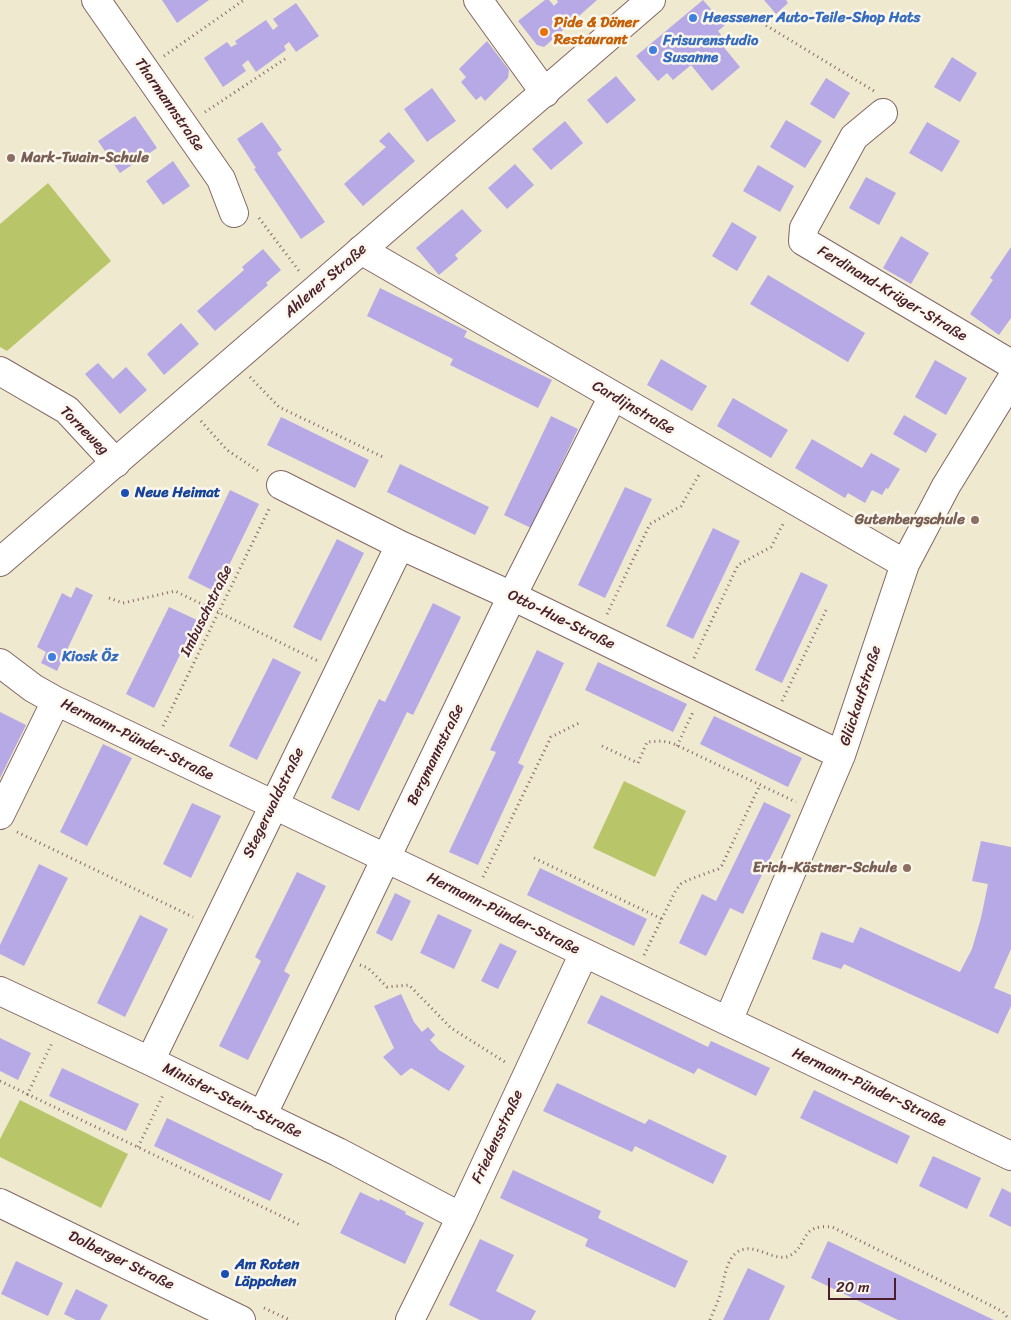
<!DOCTYPE html>
<meta charset="utf-8">
<style>
body{margin:0}
#map{position:relative;width:1011px;height:1320px;overflow:hidden;background:#efe9cf;font-family:Sriracha,sans-serif}
canvas{display:block}
.scale{position:absolute;left:828px;top:1278px;width:68px;height:22px;box-sizing:border-box;border:2px solid #4a1f2b;border-top:0;padding-left:6px;font-size:15px;line-height:18px;white-space:nowrap;color:#4a1f2b;-webkit-text-stroke:4px #fbf7ec;paint-order:stroke}
</style>
<div id="map">
<canvas width="1011" height="1320"></canvas>
<div class="scale">20 m</div>
</div>
<script>
const ctx = document.querySelector('canvas').getContext('2d');
ctx.lineJoin = 'round';
function paint(path, color) {
  ctx.fillStyle = color;
  ctx.fill(path, 'evenodd');
}
function strokePath(path, color, width, dash) {
  ctx.strokeStyle = color;
  ctx.lineWidth = width;
  ctx.lineCap = dash ? 'butt' : 'round';
  ctx.setLineDash(dash || []);
  ctx.stroke(path);
}
function drawText(font, color, halo, rows, align = 'center') {
  ctx.font = font + ' Sriracha,sans-serif';
  ctx.lineWidth = 5;
  ctx.setLineDash([]);
  ctx.textBaseline = 'middle';
  ctx.strokeStyle = halo;
  ctx.fillStyle = color;
  for (const [text, x, y, turn = 0] of rows) {
    ctx.save();
    ctx.translate(x, y);
    ctx.rotate((+turn || 0) * Math.PI / 180);
    ctx.textAlign = isNaN(turn) ? turn : align;
    if (halo) ctx.strokeText(text, 0, 0);
    ctx.fillText(text, 0, 0);
    ctx.restore();
  }
}
const green = new Path2D(`
 M48,183L111,261L7,351L0,347V224Z
 M624,781L686,811L655,877L593,848Z
 M20,1100L128,1154L101,1208L0,1157V1139Z`);
const building = new Path2D(`
 M162,0H209L177,23Z
 M545,0H549L554,6L558,2L557,0H597L544,47L537,45L518,21Z
 M703,0L725,25L718,31L722,36L718,40L740,67L712,91L691,65L673,80L667,73L658,81L636,56Z
 M764,0H786L788,3L776,14Z
 M296,3L319,36L296,52L289,42L284,46L286,50L256,72L248,60L242,65L246,71L223,87L204,58L227,42L231,47L237,44L235,41L266,20L273,30L278,26L273,19Z
 M487,41L509,70L508,78L485,101L481,96L476,100L461,82L466,77L459,69Z
 M952,57L977,73L960,102L934,87Z
 M616,76L636,100L607,124L587,100Z
 M826,78L850,93L834,119L810,104Z
 M432,88L456,121L427,142L404,109Z
 M135,116L157,148L120,173L98,141Z
 M786,120L822,141L805,168L770,147Z
 M565,121L583,143L551,170L532,149Z
 M262,122L282,150L277,153L325,222L301,239L254,169L256,168L237,139Z
 M927,122L960,141L942,172L909,153Z
 M389,132L415,161L363,206L344,184L386,147L379,141Z
 M173,161L190,186L163,205L146,181Z
 M515,164L534,185L507,209L488,188Z
 M758,165L794,186L780,212L743,191Z
 M866,177L896,193L879,225L849,208Z
 M462,209L482,231L455,255L458,259L439,275L416,248Z
 M732,222L757,237L737,271L712,256Z
 M901,236L929,253L911,284L883,268Z
 M1011,247V318L999,335L970,314L993,280L990,278Z
 M263,249L281,270L266,283L268,285L215,331L197,311L244,270L242,267Z
 M768,275L865,333L848,362L750,304Z
 M380,288L467,331L464,337L552,380L538,408L450,365L453,359L367,316Z
 M181,323L199,344L164,375L147,354Z
 M661,359L707,386L692,411L647,385Z
 M935,360L967,378L946,415L915,397Z
 M98,363L113,379L126,367L147,390L120,414L85,374Z
 M733,398L788,430L771,458L717,426Z
 M904,415L937,434L926,453L893,434Z
 M551,416L578,429L531,528L504,515Z
 M281,417L369,460L355,488L267,445Z
 M812,439L862,468L871,453L900,469L888,489L886,488L882,495L872,490L865,503L848,493L845,498L795,468Z
 M400,464L489,507L475,535L387,492Z
 M625,487L652,499L605,598L578,585Z
 M230,490L259,504L216,592L188,578Z
 M713,528L740,541L693,639L666,626Z
 M337,539L364,553L321,641L293,627Z
 M801,572L828,585L782,683L755,670Z
 M76,587L93,595L57,671L41,663L46,652L37,647L62,593L71,598Z
 M433,603L461,617L413,715L407,712L359,811L331,798L379,699L385,702Z
 M169,607L197,620L154,708L126,694Z
 M537,650L564,663L518,763L524,766L478,865L449,852L496,752L490,750Z
 M273,658L301,672L257,760L229,746Z
 M598,662L687,704L673,732L585,690Z
 M0,712L26,725L0,778Z
 M714,716L802,758L788,787L700,744Z
 M103,744L132,758L87,846L60,832Z
 M764,802L791,815L743,914L730,908L706,956L679,943L702,894L716,901Z
 M192,803L221,816L191,878L163,864Z
 M981,841L1011,847V949L994,988L1011,995V1006L998,1034L844,964L841,969L812,959L821,932L853,943L860,927L960,972L972,949L981,918L988,884L972,881Z
 M39,864L68,878L24,966L0,954V945Z
 M540,868L647,919L634,946L527,895Z
 M297,872L326,886L284,971L290,975L248,1060L219,1046L261,961L255,957Z
 M395,893L411,901L392,941L376,933Z
 M438,914L472,930L454,969L420,953Z
 M140,915L168,929L125,1017L97,1003Z
 M500,943L517,951L498,989L481,981Z
 M401,994L414,1022L422,1032L428,1027L435,1035L430,1040L439,1050L465,1066L449,1091L411,1068L401,1076L383,1057L394,1048L374,1006Z
 M601,995L708,1047L711,1041L770,1068L756,1096L698,1068L694,1074L587,1023Z
 M0,1038L31,1053L18,1080L0,1071Z
 M62,1068L139,1104L126,1131L49,1096Z
 M557,1083L645,1124L649,1119L727,1156L713,1184L635,1146L632,1152L543,1111Z
 M814,1090L910,1136L897,1164L800,1118Z
 M167,1118L283,1174L270,1201L154,1146Z
 M933,1156L981,1178L967,1209L919,1186Z
 M513,1170L601,1211L598,1218L688,1261L675,1288L585,1246L588,1239L500,1198Z
 M1002,1188L1011,1193V1227L989,1216Z
 M360,1192L379,1201L380,1199L406,1212L405,1214L424,1223L405,1264L340,1233Z
 M480,1239L514,1255L496,1291L536,1311L531,1320H480L449,1305Z
 M828,1241L994,1320H898L811,1278Z
 M16,1261L63,1283L48,1316L1,1294Z
 M748,1268L785,1286L769,1320H723Z
 M76,1289L108,1305L100,1320H76L64,1314Z`);
const path = new Path2D(`
 M749,15L874,91
 M164,56L244,0
 M205,112L288,57
 M259,218L299,271
 M250,377L279,407L385,458
 M201,421L227,450L260,472
 M109,598L123,603L175,591L318,661
 M607,614L650,524L681,506L700,473
 M694,658L738,565L771,547L784,522
 M782,701L827,608
 M163,726L270,507
 M602,746L638,763L647,742L662,741L672,743L796,802
 M677,746L694,710
 M17,832L193,917
 M534,858L662,919
 M483,877L551,737L579,723
 M644,955L676,890L681,884L688,880L718,869L722,865L760,785
 M360,965L368,968L387,987L409,985L451,1028L505,1062
 M0,1081L302,1226
 M27,1095L52,1043
 M138,1147L164,1093
 M264,1308L290,1320
 M710,1320C713,1312 717,1304 720,1295C724,1282 725,1262 736,1253C753,1239 776,1265 791,1255C809,1244 799,1224 832,1227L992,1306L1003,1312L1008,1318V1320`);
const street = new Path2D(`
 M96,0L221,179L234,213
 M478,0L545,93
 M883,113L854,137L804,228L803,241L1011,364
 M361,250L905,564
 M0,371L67,410L116,463
 M281,485L400,545L512,596L841,755
 M0,663L33,688L56,701L1011,1156
 M0,815L56,701
 M0,991L150,1061L338,1152L461,1217
 M728,1021L841,755L905,564L946,486L1011,380
 M150,1061L400,545
 M262,1116L512,596L613,396
 M410,1320L461,1217L584,953`);
const secondary = new Path2D(`
 M0,562L651,0
 M0,1203L241,1320`);
const markers = [
 [693,18,5,"#3f7fe0"],
 [544,32,5,"#e8710a"],
 [653,50,5,"#3f7fe0"],
 [11,158,5,"#8d6e63"],
 [125,493,5,"#1a4fb4"],
 [975,520,5,"#8d6e63"],
 [52,657,5,"#3f7fe0"],
 [907,868,5,"#8d6e63"],
 [225,1274,5,"#1a4fb4"]
];
const shopNames = [
 ["Heessener Auto-Teile-Shop Hats",703,18],
 ["Frisurenstudio",663,41],
 ["Susanne",663,58],
 ["Kiosk Öz",62,657]
];
const foodNames = [
 ["Pide & Döner",554,23],
 ["Restaurant",554,40]
];
const streetNames = [
 ["Tharmannstraße",169,105,55],
 ["Ahlener Straße",326,281,-41],
 ["Ferdinand-Krüger-Straße",892,294,31],
 ["Cardijnstraße",633,408,30],
 ["Torneweg",84,431,45],
 ["Imbuschstraße",207,611,-64],
 ["Otto-Hue-Straße",561,620,26],
 ["Glückaufstraße",861,696,-72],
 ["Hermann-Pünder-Straße",137,740,26],
 ["Bergmannstraße",436,755,-64],
 ["Stegerwaldstraße",274,803,-64],
 ["Hermann-Pünder-Straße",503,914,26],
 ["Hermann-Pünder-Straße",869,1088,25],
 ["Minister-Stein-Straße",232,1101,26],
 ["Friedensstraße",498,1137,-65],
 ["Dolberger Straße",121,1261,26]
];
const educationNames = [
 ["Mark-Twain-Schule",21,158,"left"],
 ["Gutenbergschule",965,520],
 ["Erich-Kästner-Schule",897,868]
];
const transitNames = [
 ["Neue Heimat",135,493],
 ["Am Roten",235,1265],
 ["Läppchen",235,1282]
];
paint(green, '#b8c669');
paint(building, '#b7a9e5');
strokePath(street, '#846664', 30);
strokePath(secondary, '#846664', 30);
strokePath(path, '#846664', 3, [1, 4]);
strokePath(street, '#fff', 28);
strokePath(secondary, '#fff', 28);
for (const [x, y, r, color] of markers) {
  const dot = new Path2D();
  dot.arc(x, y, r, 0, 2 * Math.PI);
  ctx.fillStyle = color;
  ctx.fill(dot);
  strokePath(dot, '#fbf7ec', 2);
}
drawText('bold 15px', '#366cbe', '#fbf7ec', shopNames, 'left');
drawText('bold 15px', '#c56008', '#fbf7ec', foodNames, 'left');
drawText('15px', '#4a1f2b', '#fbf7ec', streetNames);
drawText('bold 15px', '#785e54', '#fbf7ec', educationNames, 'right');
drawText('bold 15px', '#164399', '#fbf7ec', transitNames, 'left');
</script>
